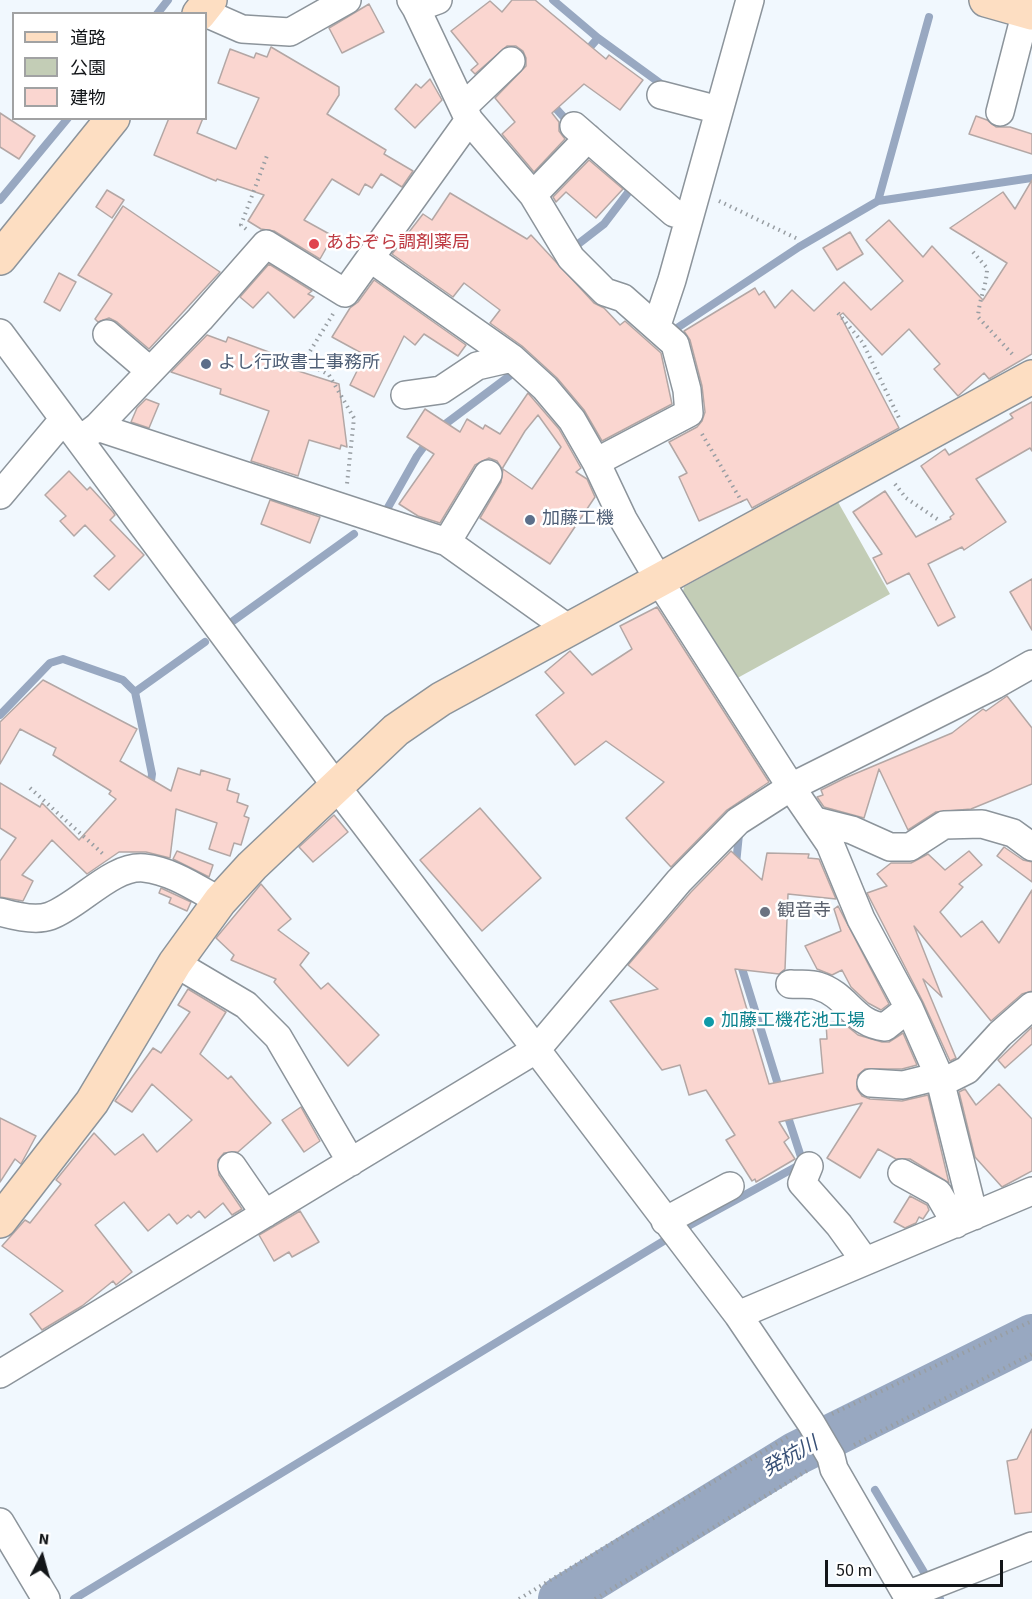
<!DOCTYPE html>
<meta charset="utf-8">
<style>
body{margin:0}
#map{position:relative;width:1032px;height:1599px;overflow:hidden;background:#f1f8fe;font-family:"Source Sans 3","Noto Sans JP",sans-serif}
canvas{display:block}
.legend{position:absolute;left:12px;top:12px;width:195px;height:108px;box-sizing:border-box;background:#fff;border:2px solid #a1a2a3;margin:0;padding:8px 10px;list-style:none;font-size:18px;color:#131619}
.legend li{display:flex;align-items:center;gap:12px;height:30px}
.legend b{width:30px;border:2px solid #a1a2a3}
.north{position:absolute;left:12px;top:1527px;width:60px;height:60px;-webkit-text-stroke:4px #fff;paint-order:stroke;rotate:6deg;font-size:16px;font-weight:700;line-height:24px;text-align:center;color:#131619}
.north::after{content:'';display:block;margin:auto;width:21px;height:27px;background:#131619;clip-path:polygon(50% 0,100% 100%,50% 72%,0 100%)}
.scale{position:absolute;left:825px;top:1560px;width:178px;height:27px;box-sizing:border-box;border:3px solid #131619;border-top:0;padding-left:8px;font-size:18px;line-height:21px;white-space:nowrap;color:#131619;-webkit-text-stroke:4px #fff;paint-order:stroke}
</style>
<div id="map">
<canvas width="1032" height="1599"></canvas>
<ul class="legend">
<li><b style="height:8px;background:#fddec2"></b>道路</li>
<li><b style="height:16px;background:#c3cdb6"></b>公園</li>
<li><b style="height:16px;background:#fad6d0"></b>建物</li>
</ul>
<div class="north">N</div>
<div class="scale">50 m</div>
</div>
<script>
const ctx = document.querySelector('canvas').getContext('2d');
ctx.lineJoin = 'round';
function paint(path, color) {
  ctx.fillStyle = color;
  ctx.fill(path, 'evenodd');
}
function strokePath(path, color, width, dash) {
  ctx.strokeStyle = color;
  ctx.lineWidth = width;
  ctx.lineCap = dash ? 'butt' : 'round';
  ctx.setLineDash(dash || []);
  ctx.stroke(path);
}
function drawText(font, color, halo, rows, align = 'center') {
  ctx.font = font + ' "Source Sans 3","Noto Sans JP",sans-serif';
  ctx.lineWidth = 5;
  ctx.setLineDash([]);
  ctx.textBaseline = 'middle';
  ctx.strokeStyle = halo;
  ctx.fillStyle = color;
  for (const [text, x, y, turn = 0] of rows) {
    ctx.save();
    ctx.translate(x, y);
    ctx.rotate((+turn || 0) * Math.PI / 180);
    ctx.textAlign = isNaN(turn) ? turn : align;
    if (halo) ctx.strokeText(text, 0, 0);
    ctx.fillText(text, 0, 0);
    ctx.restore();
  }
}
const green = new Path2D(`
 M838,502L890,594L732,681L681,599L684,587Z`);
const stream = new Path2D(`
 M553,0L598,38L584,54
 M157,14L168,0
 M598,38L664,86
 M551,103L569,123
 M0,200L68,118
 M878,201L929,17
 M575,250L573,248L604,224L630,190L625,186
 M671,332L799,247L878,201L1032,178
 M440,428L512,374L518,373
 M386,511L417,456L428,441
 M233,621L354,534
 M0,715L50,663L63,659L123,680L135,692
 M150,788L152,774L135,692L205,642
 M736,864L739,834
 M740,962L780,1091
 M839,1430L840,1432
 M875,1490L940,1599
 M74,1599L690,1225L803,1163L786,1111`);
const river = new Path2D(`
 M560,1599L795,1454L1032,1336`);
const building = new Path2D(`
 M512,0H535L606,59L609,55L643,80L620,110L584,84L552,113L559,122V131L565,139L534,172L502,134L515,122L495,98L526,66V58L523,51L516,46H507L475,74L471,70L478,64L451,31L490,1L502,12Z
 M369,4L384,32L342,53L329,28Z
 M271,47L339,87V95L327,114L386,150L384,154L413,171L402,187L381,174L372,188L365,184L359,195L332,179L304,220L333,236L320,259L274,231L261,229L248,221L264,195L217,179L216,181L154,155L169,118H203L197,133L236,149L259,98L218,83L230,49L254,58L256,53L267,57Z
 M430,79L442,100L415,128L395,109L416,84L421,88Z
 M0,113L35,136L19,159L0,147Z
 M976,116L987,120L996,127H1010L1032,134V154L969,134Z
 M589,160L623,189L596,218L566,192L556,202L553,197Z
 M1032,180V354L989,379L984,373L958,396L934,369L940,364L909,329L882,355L843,313L840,315L899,428L752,508L747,499L699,521L679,477L687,473L669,442L697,427L702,421L705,412L702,386L690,340L684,331L755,288L759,295L764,291L775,308L792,290L814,311L844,282L871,310L903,281L866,240L889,220L923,257L932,246L983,300L1007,263L950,228L1003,192L1015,209Z
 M107,190L124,200L112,218L96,207Z
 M450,193L527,239L531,235L594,303L604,308L620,325L625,321L661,353L672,404L602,441L584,410L557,378L522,346L490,323L500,310L464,283L453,297L392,254L423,214L432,220Z
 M123,206L220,272L149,349L117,322L109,318L98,322L95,319L112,294L78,275Z
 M850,232L863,254L837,270L823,248Z
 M269,264L312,291L308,294L314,297L294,318L268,292L253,308L240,297Z
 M59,273L76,282L60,311L44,302Z
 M374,280L466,345L458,356L424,334L415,345L404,336L374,397L350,385L365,355L332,337L350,308L358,302Z
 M207,335L226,342L228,337L296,362L292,369L339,384L347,447L341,445L340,449L309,440L298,476L251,461L269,411L220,394L221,389L171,372Z
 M528,393L559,429L581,468L576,472L587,479L595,497L550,564L480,518L501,482L503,469L532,489L561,447L538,415L525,431L502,469L497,461L489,458L475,465L440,523L418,516L399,504L434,454L407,437L425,409L460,432L467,419L483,429L485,425L500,434Z
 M146,399L159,404L149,428L131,422L137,408Z
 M1032,402V451L1030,448L976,479L1006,522L964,550L962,547L928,564L955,617L938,626L909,573L887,584L873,558L882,554L853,512L885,491L916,537L951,519L950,517L954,514L921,466L945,449L949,455L1013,418L1010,414Z
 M69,471L87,490L90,487L113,512L115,515L110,520L144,555L109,590L94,576L115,556L85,525L74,536L60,521L66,516L45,495Z
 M270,500L320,517L310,543L261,524Z
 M1032,579V630L1010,592Z
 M657,607L769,782L727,810L671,867L626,818L664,782L606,741L575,765L536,715L564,693L545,672L570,651L592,675L632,649L620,626Z
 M43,680L137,729L120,761L171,791L178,768L200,775L201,770L230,779L227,790L239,794L237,802L248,806L244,816L249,818L241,845L234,843L230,856L209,849L217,823L176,809L170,858L146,852H119L87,874L52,840L22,875L33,881L23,901L0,897V861L16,838L0,828V783L40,807L42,803L79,840L116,799L109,794L111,791L53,755L56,748L20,729L0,764V722Z
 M1007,696L1032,728V784L971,809L936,812L908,830L879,769L864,818L824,807L817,797L823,795L821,790L845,778L952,733L983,709L986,711Z
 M480,808L541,878L482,931L420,860Z
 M334,815L348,832L313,862L299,847Z
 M1004,847L1023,860L1032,862V882L997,856Z
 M177,851L213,865L209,877L173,859Z
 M731,851L762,880L767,853L809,854L808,858L819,859L836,899L788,894L785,969L779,974L735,969L769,1084L823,1073L820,1039H827L826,1023L842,1022L858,1035L882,1042H889L903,1033L917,1065L902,1069H865L858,1075L857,1089L862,1096L870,1099L902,1101L928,1095L949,1183L910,1159H896L878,1149L860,1178L827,1158L862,1103L779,1122L789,1138L784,1142L795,1159L756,1182L755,1179L752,1181L726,1140L735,1135L706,1090L689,1095L680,1065L662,1070L610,1001L658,989L628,965L691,892Z
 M969,851L982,865L959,884L963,887L940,912L961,937L982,921L999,943L1032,890V991L1022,994L991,1021L914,926L942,997L923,979L956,1058L950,1061L923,1002L867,893L887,886L877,874L891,863H911L928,854L945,870Z
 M261,884L291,919L278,930L309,953L300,965L321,989L328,983L379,1035L348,1066L274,982L276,979L231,960L234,955L216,938Z
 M161,888L191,902L187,911L169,903L171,898L159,893Z
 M838,906L889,1004L881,1010L868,1003L851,987L842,970L832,975L817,969L805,946L841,931L834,909Z
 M188,989L226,1012L200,1054L228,1079L231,1076L271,1123L238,1152L224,1153L218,1160L219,1175L242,1209L232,1215L223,1203L205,1218L199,1211L191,1218L188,1215L177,1224L169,1214L148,1231L124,1202L95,1225L132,1272L116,1285L113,1281L82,1306L42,1330L30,1314L63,1291L2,1246L25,1220L30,1223L61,1184L56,1180L94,1133L115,1155L143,1134L157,1152L192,1120L152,1084L132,1112L115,1101L153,1048L161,1053L190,1012L178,1005Z
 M1032,1027V1044L1005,1068L998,1060Z
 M999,1084L1032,1119V1171L1002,1187L975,1157L959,1092L965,1089L976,1105Z
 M301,1107L320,1141L304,1152L282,1120Z
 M0,1118L36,1136L21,1164L15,1159L0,1182Z
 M910,1196L927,1205L929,1210L923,1219L919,1217L916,1223L905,1228L894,1222Z
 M300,1211L319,1242L292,1257L289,1252L274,1261L259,1235Z
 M1032,1429V1512L1015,1514L1007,1461L1017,1459Z`);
const path = new Path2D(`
 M719,201L800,240
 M246,229L241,225L268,153
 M973,252L987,268C987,285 979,299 978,317L1014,356
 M838,313L863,343L899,418
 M333,314L304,361L329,375L354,418L347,484
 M702,434L742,502
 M895,484L906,498L940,521
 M30,788L103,854
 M832,1414L1032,1321
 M854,1445L1032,1354
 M519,1599L791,1435
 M595,1599L810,1469`);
const street = new Path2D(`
 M411,0L416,8L438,0
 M416,8L469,120L533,195L571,258L605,292L623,298L675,344L687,390L689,413L596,462
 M201,11L242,29L290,32L347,0
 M661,95L719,110
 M463,107L511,61
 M1000,112L1026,11
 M574,126L674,213L690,215
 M533,195L588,138
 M370,258L512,358L545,388L572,420L596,462L623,519L660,582L791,787L830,844L861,919L909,1008L939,1076L974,1216
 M657,325L672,280L750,0
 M0,333L336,786L738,1315L811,1423L831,1457L834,1469L909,1599
 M107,334L149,370
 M405,395L441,390L477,366L512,358
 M97,427L447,542L569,629
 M80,440L97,427L200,319L266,244L345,293L469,120
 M0,495L63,420
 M447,542L488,474
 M816,821L852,830L890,847H910L944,825L982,824L1013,833L1032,847
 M0,912C14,916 37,921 50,916C80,905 112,865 144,868C172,871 196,888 220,901
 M175,963L246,1005L278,1037L351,1162
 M790,984C799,985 810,983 818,986C848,995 853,1024 885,1027L909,1008
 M871,1083L903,1085L939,1076
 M941,1083L967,1070L1000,1034L1032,1006
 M232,1166L265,1214
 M809,1166L802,1183L839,1225L865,1261
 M902,1173L938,1193L956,1224
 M665,1221L730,1186
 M738,1315L1032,1191
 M0,1374L537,1049L679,881L738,821L791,787L995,685L1032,664
 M0,1522L46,1599
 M907,1595L1032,1546`);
const secondary = new Path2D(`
 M986,0L1032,13
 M199,14L210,0
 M0,258L113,118
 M0,1221L92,1102L175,963L220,901L252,866L396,730L441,699L1032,377`);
const markers = [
 [314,244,6,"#e0444e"],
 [206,364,6,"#5c6f8a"],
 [530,520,6,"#5c6f8a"],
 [765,912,6,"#6b7280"],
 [709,1022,6,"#0f9aa8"]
];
const healthNames = [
 ["あおぞら調剤薬局",326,244]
];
const serviceNames = [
 ["よし行政書士事務所",218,364],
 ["加藤工機",542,520]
];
const worshipNames = [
 ["観音寺",777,912]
];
const cultureNames = [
 ["加藤工機花池工場",721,1022]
];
const waterNames = [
 ["発杭川",791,1458,-29]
];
paint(green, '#c3cdb6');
strokePath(stream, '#98a8c1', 8);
strokePath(river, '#98a8c1', 44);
paint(building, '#fad6d0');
strokePath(building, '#b3a7a5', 1.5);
strokePath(street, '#8c949b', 30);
strokePath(secondary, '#8c949b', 36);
strokePath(path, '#989ea3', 4, [1.5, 4.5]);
strokePath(street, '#fff', 27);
strokePath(secondary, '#fddec2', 33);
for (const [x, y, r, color] of markers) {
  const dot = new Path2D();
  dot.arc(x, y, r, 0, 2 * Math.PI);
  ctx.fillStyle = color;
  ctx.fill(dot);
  strokePath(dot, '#fff', 2);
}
drawText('18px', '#be3a42', '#fff', healthNames, 'left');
drawText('18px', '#4e5e75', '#fff', serviceNames, 'left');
drawText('18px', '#5b616d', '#fff', worshipNames, 'left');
drawText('18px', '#0d838f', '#fff', cultureNames, 'left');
drawText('italic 20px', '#385076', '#fff', waterNames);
</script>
